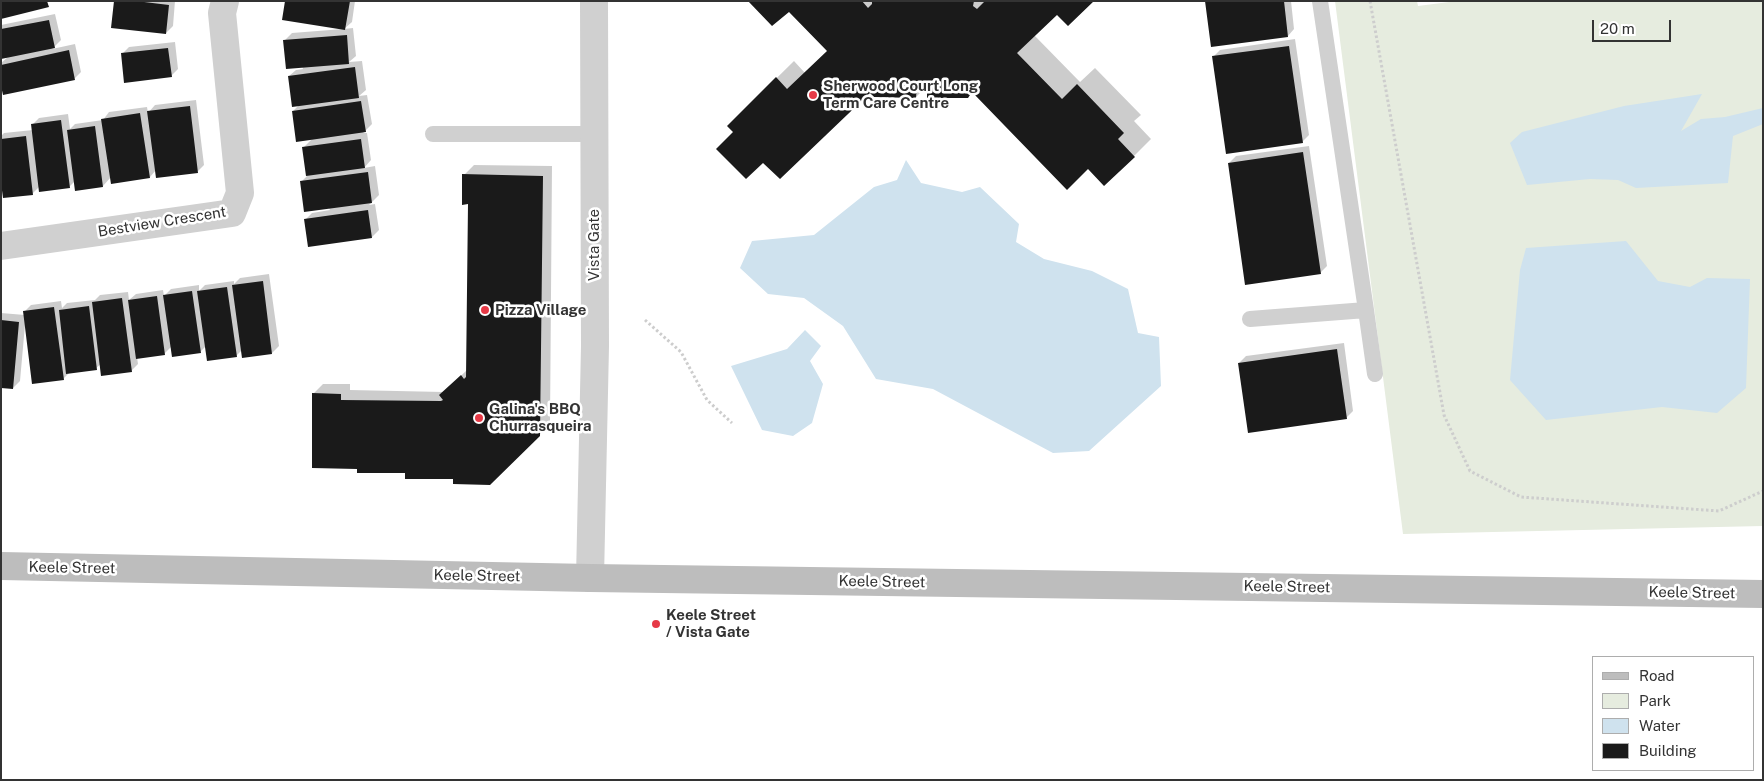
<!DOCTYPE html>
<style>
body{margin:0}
#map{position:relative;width:1764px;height:781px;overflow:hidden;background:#fff;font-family:"Public Sans",sans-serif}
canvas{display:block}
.frame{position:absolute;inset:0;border:2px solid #333;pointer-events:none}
.legend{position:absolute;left:1592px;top:656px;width:162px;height:115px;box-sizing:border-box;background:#fff;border:1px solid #adadad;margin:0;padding:6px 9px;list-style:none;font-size:15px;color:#333}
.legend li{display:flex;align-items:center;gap:10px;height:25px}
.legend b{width:25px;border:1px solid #adadad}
.scale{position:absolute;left:1592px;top:20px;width:79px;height:22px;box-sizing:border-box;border:2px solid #333;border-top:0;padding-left:6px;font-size:15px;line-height:18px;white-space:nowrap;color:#333;-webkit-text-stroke:4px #fff;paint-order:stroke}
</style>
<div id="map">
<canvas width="1764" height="781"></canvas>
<div class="frame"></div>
<ul class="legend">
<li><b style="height:6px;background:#bdbdbd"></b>Road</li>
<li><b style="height:14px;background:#e6ecdf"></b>Park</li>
<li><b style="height:14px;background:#cfe2ee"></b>Water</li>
<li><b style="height:14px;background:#1a1a1a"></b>Building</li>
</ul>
<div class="scale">20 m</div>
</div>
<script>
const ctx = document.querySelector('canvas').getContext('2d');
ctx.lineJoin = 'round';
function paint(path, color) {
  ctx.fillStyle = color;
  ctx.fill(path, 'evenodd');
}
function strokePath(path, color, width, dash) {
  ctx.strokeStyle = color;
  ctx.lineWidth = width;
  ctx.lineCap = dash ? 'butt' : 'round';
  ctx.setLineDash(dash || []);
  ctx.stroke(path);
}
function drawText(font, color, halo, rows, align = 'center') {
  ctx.font = font + ' "Public Sans",sans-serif';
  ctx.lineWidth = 5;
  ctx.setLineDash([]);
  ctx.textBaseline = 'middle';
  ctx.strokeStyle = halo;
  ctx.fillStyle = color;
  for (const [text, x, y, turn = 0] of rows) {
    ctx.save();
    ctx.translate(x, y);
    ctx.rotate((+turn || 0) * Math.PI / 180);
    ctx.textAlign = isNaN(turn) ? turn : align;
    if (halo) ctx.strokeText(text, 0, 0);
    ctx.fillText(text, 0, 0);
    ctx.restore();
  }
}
const green = new Path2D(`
 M1335,1H1417L1418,6L1457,1H1763V526L1403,534Z`);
const water = new Path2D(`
 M1702,94L1681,131L1701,119L1725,117L1763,108V124L1733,136L1728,183L1636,188L1618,180L1590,179L1527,185L1510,143L1522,132L1624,106Z
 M906,160L921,183L962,192L980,187L1019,224L1016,242L1044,259L1092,271L1128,289L1138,333L1159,337L1161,386L1089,451L1053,453L933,389L876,379L843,326L804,298L768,294L740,268L752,241L814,235L874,187L897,180Z
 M1626,241L1658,281L1690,287L1707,278L1750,279L1746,388L1717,413L1662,407L1546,420L1510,380L1520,270L1526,248Z
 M805,330L821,346L810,361L823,384L812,423L793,436L762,430L731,366L787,349Z`);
const shadow = new Path2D(`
 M115,1H175L173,26L166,33Z
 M287,1H355L352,22L344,29L353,28L356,56L349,62L362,61L366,90L359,96L367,95L372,124L363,133H367L371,160L364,168L375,166L379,195L369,205L375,204L379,230L372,237L306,219L312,213L330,210L329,208L301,182L307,176L303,148L312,139L293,111L300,104L289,76L296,70L303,69L302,66L285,40L292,33L343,29Z
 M750,1H1092L1057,13L1034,35L1080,82L1095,68L1141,115L1134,121L1151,139L1134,156L1088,167L973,91L967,97L929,84L916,97L870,91L728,126L794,61L805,73L828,51L789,10Z
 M1206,1H1291L1294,29L1288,36Z
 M55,14L61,40L52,49L75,44L81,72L75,78L1,81V63L8,57L1,58V25Z
 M1295,39L1309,135L1302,142L1213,57L1220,50Z
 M175,42L178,69L171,76L122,54L129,47Z
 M196,100L204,165L198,171L156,170L150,177H111L103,186L75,181L69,187L40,186L32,194L1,173V136L4,133L33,130L32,125L39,118L68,114L70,129L75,124L103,120L109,112L147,107L148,113L155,105Z
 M1309,146L1327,266L1320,273L1229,163L1236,156Z
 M474,165L552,166L550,424L489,484L454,477L359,468L313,394L323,384H350V390L444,392L467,370L469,203L464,175Z
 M269,274L279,346L272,353L243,357L242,350L236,356L206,346L201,351L172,346L164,354L137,357L138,364L131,371L101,364L96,368L70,372L63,379L25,325L20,381L13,388L1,387V313L25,315L24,312L31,305L61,301L62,308L67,303L95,300L100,295L128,292L129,300L136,294L163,290L164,296L171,289L199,285V291L205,285L234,281V284L240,278Z
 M1344,343L1353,411L1346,418L1239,363L1246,356Z`);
const building = new Path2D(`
 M1,1H47L49,7L1,19Z
 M114,1H136L169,5L166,34L111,28Z
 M285,1H350L345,30L282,20Z
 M748,1H862L868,8L872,4V1H974L973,6L977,9L985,1H1094L1068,26L1057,15L1017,53L1062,99L1077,84L1124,133L1118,139L1135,157L1104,186L1088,169L1067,190L972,92L968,98H927V84H917L916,98L874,97L870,93L780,179L763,163L746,179L716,149L733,132L727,126L776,77L787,89L827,51L789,12L772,26Z
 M1205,1H1284L1288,37L1211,47Z
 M49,20L55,48L1,59V29Z
 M347,35L349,64L286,69L283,40Z
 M1289,46L1303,143L1226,154L1212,56Z
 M168,48L172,77L124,83L121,53Z
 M69,50L75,80L3,95L1,86V65Z
 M355,67L359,98L292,107L288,76Z
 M361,101L366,132L296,142L292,111Z
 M190,106L198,173L156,178L147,111Z
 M140,113L150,178L111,184L101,119Z
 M61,120L70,188L39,192L31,124Z
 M95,126L103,187L75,191L67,130Z
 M26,136L33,195L3,198L1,183V139Z
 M361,139L365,168L306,176L302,147Z
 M1303,152L1321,274L1245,285L1228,163Z
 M368,172L372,203L304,212L300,181Z
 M462,174L543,176L540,436L490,485L453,484V479H405V473H357V469L312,468V393L341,394V400L441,401L443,400L439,395L461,375L464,379L466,377L468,204L462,205Z
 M368,210L372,238L308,247L304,219Z
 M263,281L272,354L242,358L232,285Z
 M227,287L237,357L207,361L197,291Z
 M192,291L201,353L172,357L163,295Z
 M157,296L165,355L136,359L128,300Z
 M122,298L132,372L101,376L92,302Z
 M89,306L97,370L66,374L59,310Z
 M54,307L64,380L32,384L23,311Z
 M1,320L19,322L13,389L1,388Z
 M1337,349L1347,419L1248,433L1238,363Z`);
const path = new Path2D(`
 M1370,1L1444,415L1470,471L1521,497L1719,511L1763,491
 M645,320L681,352L707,400L732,423`);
const lane = new Path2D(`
 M433,134H594
 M1366,310L1375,374
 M1250,319L1366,310L1320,1`);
const street = new Path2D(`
 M1,246L232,213L240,193L222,13L225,1
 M590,578L595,346L594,1`);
const secondary = new Path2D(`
 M1,566L590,578L1763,594`);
const markers = [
 [813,95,5,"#e63946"],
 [485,310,5,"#e63946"],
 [479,418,5,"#e63946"],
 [656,624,5,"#e63946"]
];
const poiNames = [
 ["Sherwood Court Long",823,86],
 ["Term Care Centre",823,103],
 ["Pizza Village",495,310],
 ["Galina's BBQ",489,409],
 ["Churrasqueira",489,426],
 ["Keele Street",666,615],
 ["/ Vista Gate",666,632]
];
const streetNames = [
 ["Bestview Crescent",162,222,-9],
 ["Vista Gate",594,245,-90],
 ["Keele Street",72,568,1],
 ["Keele Street",477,576,1],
 ["Keele Street",882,582,1],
 ["Keele Street",1287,587,1],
 ["Keele Street",1692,593,1]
];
paint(green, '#e6ecdf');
paint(water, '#cfe2ee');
paint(shadow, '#0003');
paint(building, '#1a1a1a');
strokePath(path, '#cdcdcd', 3, [2.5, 2.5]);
strokePath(lane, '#d0d0d0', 16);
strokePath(street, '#d0d0d0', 28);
strokePath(secondary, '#bdbdbd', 28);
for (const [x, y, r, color] of markers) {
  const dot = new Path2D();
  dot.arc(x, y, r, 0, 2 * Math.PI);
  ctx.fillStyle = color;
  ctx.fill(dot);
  strokePath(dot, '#fff', 2);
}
drawText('bold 15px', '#333', '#fff', poiNames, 'left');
drawText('15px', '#333', '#fff', streetNames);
</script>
